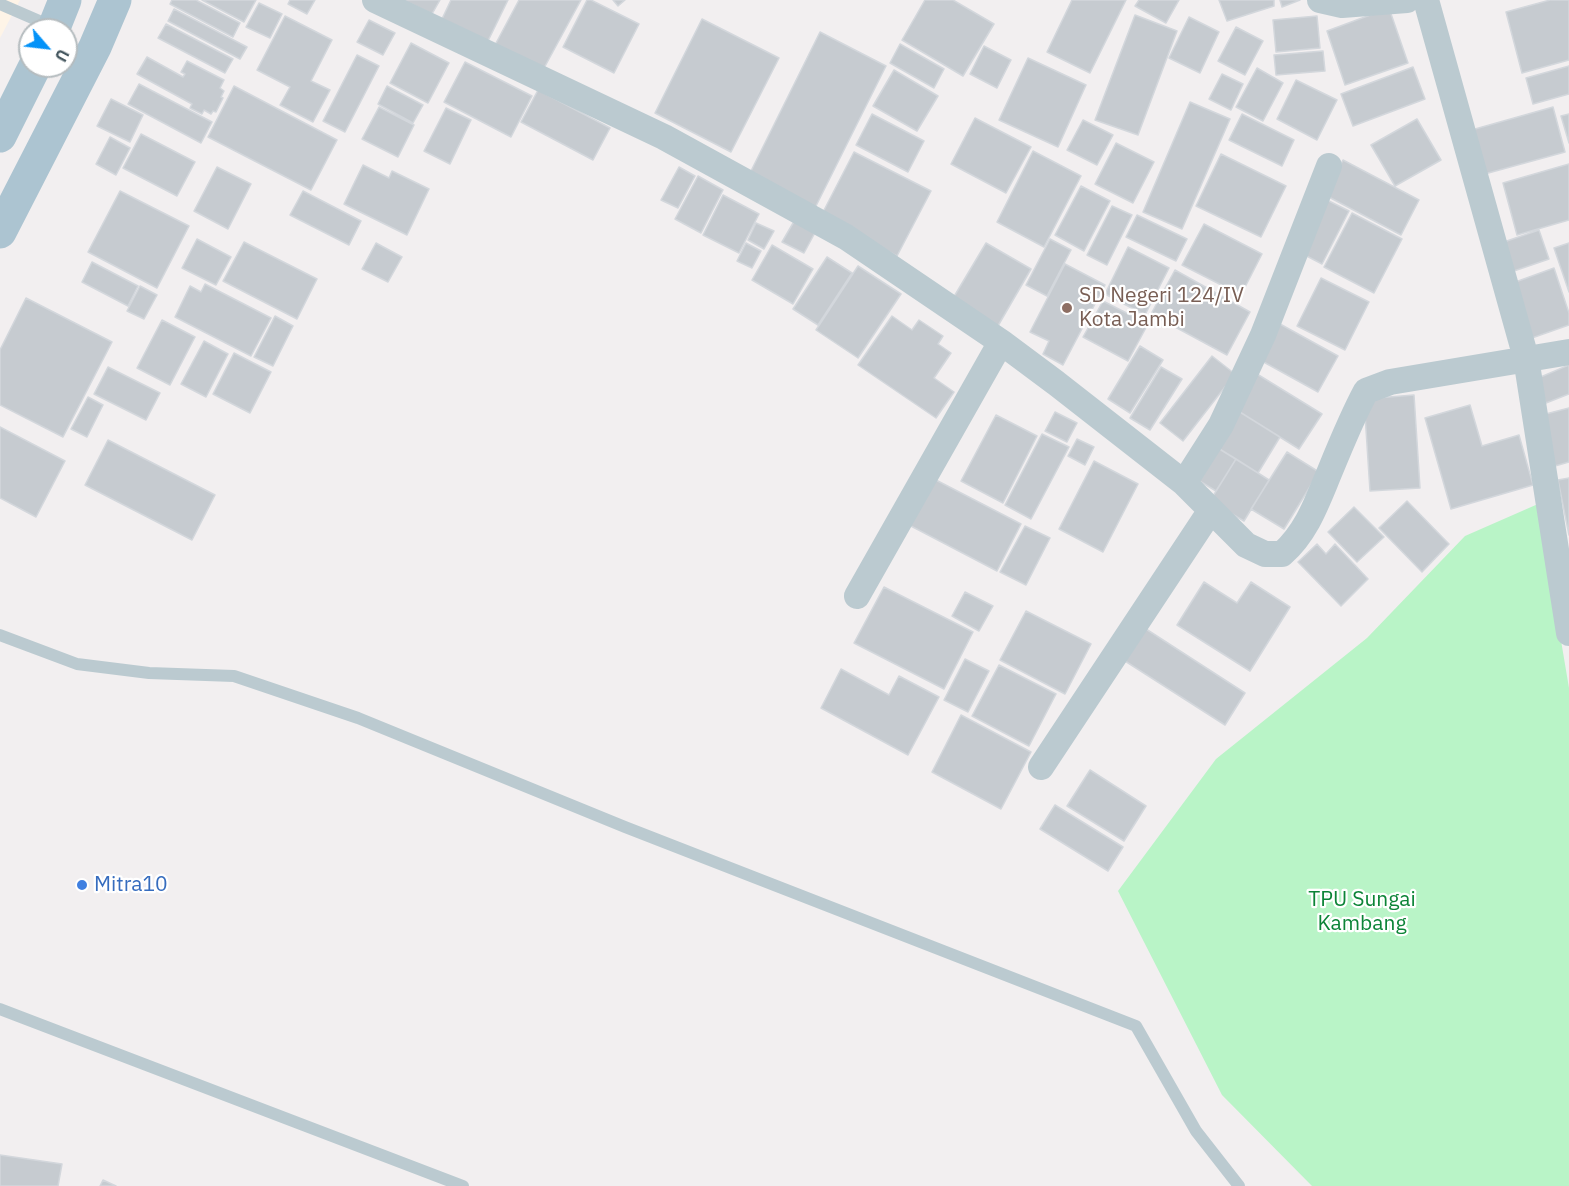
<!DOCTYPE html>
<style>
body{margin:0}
#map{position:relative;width:1569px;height:1186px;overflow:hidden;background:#f2eff0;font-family:"IBM Plex Sans",sans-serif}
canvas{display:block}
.north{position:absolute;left:18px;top:18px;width:60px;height:60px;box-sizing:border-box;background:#fff;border:2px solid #b5bcbf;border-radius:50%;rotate:118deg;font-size:16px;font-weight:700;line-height:24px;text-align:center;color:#45575f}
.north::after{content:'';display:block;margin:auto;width:21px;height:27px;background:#0392f8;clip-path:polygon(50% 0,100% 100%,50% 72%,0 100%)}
</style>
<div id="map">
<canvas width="1569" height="1186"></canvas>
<div class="north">U</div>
</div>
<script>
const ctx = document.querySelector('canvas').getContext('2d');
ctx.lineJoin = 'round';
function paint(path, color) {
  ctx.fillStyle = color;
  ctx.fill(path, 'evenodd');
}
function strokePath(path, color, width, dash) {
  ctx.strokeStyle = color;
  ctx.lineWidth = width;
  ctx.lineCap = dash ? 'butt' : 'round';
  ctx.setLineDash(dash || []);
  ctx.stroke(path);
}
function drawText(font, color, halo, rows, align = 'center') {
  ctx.font = font + ' "IBM Plex Sans",sans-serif';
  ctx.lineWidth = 4.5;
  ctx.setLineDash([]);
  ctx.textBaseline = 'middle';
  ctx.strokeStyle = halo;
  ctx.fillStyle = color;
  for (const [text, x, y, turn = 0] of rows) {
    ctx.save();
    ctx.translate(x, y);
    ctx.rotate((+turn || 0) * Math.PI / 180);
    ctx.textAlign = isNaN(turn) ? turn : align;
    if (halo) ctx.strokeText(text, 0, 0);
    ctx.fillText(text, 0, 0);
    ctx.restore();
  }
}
const commercial = new Path2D(`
 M0,0H20L0,38Z`);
const green = new Path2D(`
 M1538,504L1569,688V1186H1312L1222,1095L1118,891L1216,759L1367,638L1465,536Z`);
const building = new Path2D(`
 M172,0H196L240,23L233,37L170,4Z
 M202,0H256L244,22Z
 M290,0H315L307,14L288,4Z
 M403,0H440L432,14Z
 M451,0H508L487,43L441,21Z
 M519,0H581L543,70L495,45Z
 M587,0H591L639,24L614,73L563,47Z
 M613,0H625L618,6Z
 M925,0H953L994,24L963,76L902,40Z
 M1072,0H1126L1090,73L1047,52Z
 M1139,0H1179L1166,23L1135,6Z
 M1219,0H1274V6L1227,21Z
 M1280,0H1300L1282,7Z
 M1550,0H1569V60L1522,73L1506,12Z
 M259,3L282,14L270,38L246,27Z
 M1389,8L1408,63L1345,85L1327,31Z
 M174,9L247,47L240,59L168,21Z
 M1135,15L1177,31L1138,135L1095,120Z
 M285,16L332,40L311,81L330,90L313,122L280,105L290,87L257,70Z
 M1317,16L1320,48L1276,52L1273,20Z
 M1189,17L1219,32L1200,73L1169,58Z
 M702,19L779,58L731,152L655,113Z
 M369,20L395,33L383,55L357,42Z
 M166,24L233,59L225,73L158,38Z
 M1236,27L1263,41L1245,75L1218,61Z
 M820,32L886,66L814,210L748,177Z
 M411,43L449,63L428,103L390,83Z
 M900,44L944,69L934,88L890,63Z
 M984,46L1011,60L997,88L970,74Z
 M1323,51L1325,71L1276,75L1274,55Z
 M357,55L379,66L345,132L323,121Z
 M147,57L183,77L185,74L181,72L187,61L224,80L220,88L224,91L221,97L223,98L216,112L213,111L211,114L204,110L202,114L190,108L192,104L137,74Z
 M1028,58L1086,85L1058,147L999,120Z
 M465,62L532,96L511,137L444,102Z
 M1569,66V94L1533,104L1526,78Z
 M1413,67L1425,99L1353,126L1341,94Z
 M1257,68L1283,83L1263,121L1236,107Z
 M894,70L938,96L917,131L873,106Z
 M1222,74L1243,84L1231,110L1209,99Z
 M1296,80L1337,100L1317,140L1277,119Z
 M139,84L212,122L201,143L128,104Z
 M234,86L337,140L311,190L208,137Z
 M387,86L423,105L413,123L378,104Z
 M538,90L610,128L593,160L521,122Z
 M111,99L143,115L130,142L97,126Z
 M1190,102L1230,119L1182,229L1143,212Z
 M379,107L414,125L398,157L362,139Z
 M1553,107L1565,152L1481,175L1468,131Z
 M446,108L471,120L450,164L424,151Z
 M872,114L924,141L908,172L856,145Z
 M1242,114L1294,140L1282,166L1229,140Z
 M1569,114V143L1561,116Z
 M975,118L1031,147L1006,193L951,164Z
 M1417,119L1441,160L1395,186L1371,145Z
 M1083,120L1113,135L1097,165L1067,150Z
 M141,134L195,162L177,196L123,168Z
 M110,137L130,148L116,175L96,164Z
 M1116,143L1154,162L1133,203L1095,184Z
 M1033,151L1081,176L1044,247L997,222Z
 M854,152L931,191L897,256L821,216Z
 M1221,154L1286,186L1261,237L1196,206Z
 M1343,160L1419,200L1401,235L1325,195Z
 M1569,164V220L1517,235L1503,183Z
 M363,165L389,178L392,171L429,189L407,235L344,204Z
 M217,167L251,184L228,229L194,211Z
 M679,167L695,176L678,208L661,200Z
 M698,176L723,190L701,233L675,219Z
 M1081,186L1110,201L1084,251L1055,235Z
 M120,191L189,226L157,288L88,252Z
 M303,191L361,221L349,245L290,215Z
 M723,195L759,214L739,253L703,235Z
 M1327,200L1349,211L1322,264L1299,252Z
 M1112,206L1132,215L1107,265L1087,255Z
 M1352,213L1402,239L1374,293L1324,267Z
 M1137,215L1187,239L1176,261L1126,237Z
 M796,218L817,229L804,253L782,242Z
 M756,223L774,231L764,249L748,240Z
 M1204,224L1262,254L1241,295L1182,265Z
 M1539,230L1549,259L1508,273L1498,244Z
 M197,239L231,257L216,285L182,268Z
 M1050,239L1071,250L1047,296L1026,285Z
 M244,242L317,279L297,319L223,281Z
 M376,243L402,257L388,282L362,269Z
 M746,243L761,251L752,268L737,261Z
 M986,243L1031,269L995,331L949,305Z
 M1569,243V292L1554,248Z
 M772,245L813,269L793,304L752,280Z
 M1128,247L1169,268L1145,315L1105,294Z
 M827,257L852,273L818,325L793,309Z
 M92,262L138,286L128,306L82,282Z
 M1065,264L1105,285L1063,365L1043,354L1049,341L1030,332Z
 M858,266L901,294L858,358L816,330Z
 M1554,268L1569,313V325L1529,339L1510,284Z
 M1175,270L1250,312L1227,355L1151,314Z
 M1321,278L1369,302L1345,350L1297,326Z
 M205,284L271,318L251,356L175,317L190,286L201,292Z
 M140,286L157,295L144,319L127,311Z
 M26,298L112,342L63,437L0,405V350Z
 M1103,301L1148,324L1128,361L1083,337Z
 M275,316L293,326L273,366L254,357Z
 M892,316L912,330L919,320L943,336L938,344L951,353L934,378L954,392L936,418L858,365Z
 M162,320L195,337L170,385L137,368Z
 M1280,324L1338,356L1318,392L1260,360Z
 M204,341L228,354L206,397L181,384Z
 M1140,346L1163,360L1130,413L1108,399Z
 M234,353L271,372L250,413L213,394Z
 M1212,356L1235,374L1183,441L1160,423Z
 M1569,365V394L1546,403L1536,379Z
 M108,367L160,393L146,420L94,394Z
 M1161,367L1182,379L1150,430L1130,418Z
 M1257,374L1322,414L1299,449L1235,409Z
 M1414,395L1420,488L1370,491L1364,399Z
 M88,397L103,405L87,437L71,429Z
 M1470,405L1482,446L1519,435L1533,485L1451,509L1425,418Z
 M1569,408V462L1555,466L1542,415Z
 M1235,409L1280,437L1258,473L1213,445Z
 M1055,412L1077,423L1067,442L1045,431Z
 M996,415L1037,436L1003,503L961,481Z
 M0,427L65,461L36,517L0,498Z
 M1042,434L1069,447L1031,519L1005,505Z
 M1077,439L1094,447L1085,465L1068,456Z
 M108,440L215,495L192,540L85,485Z
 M1213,445L1236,459L1216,491L1193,477Z
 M1287,452L1319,472L1284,529L1251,509Z
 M1236,459L1269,480L1244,521L1210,501Z
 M1094,461L1138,484L1103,552L1059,529Z
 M1569,478V535L1558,480Z
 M934,479L1021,524L997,571L909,525Z
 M1407,501L1449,544L1422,572L1379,528Z
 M1354,507L1384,537L1357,562L1328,532Z
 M1025,526L1050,538L1026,585L1000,572Z
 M1317,544L1326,554L1335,544L1368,579L1341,606L1298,562Z
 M1204,582L1237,603L1251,582L1290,607L1250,671L1177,625Z
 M884,587L973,632L944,689L854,643Z
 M965,592L993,606L979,631L952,616Z
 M1026,611L1091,644L1065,694L1000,660Z
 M1146,629L1245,693L1225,725L1125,661Z
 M965,659L989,671L968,712L944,700Z
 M999,665L1056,694L1029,746L972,716Z
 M841,669L889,695L899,676L939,697L908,755L821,708Z
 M961,715L1031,752L1001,809L932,772Z
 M1090,770L1146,806L1124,841L1067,806Z
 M1055,805L1123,847L1108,871L1040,829Z
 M0,1155L62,1164L58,1186H0Z
 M103,1180L116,1186H100Z`);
const lane = new Path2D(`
 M0,4L53,27
 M0,635L77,664L149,673L234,676L358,718L625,827L1136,1026L1196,1131L1239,1186
 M0,1009L463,1186`);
const street = new Path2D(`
 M375,0L664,137L846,237L1001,342L1056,383L1184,483L1246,545L1265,554H1282C1307,532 1317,502 1330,471C1341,444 1352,417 1366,391L1390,382L1569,352
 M1320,0L1342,5L1407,0
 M1426,0L1526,358L1569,633
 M1184,483L1221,425L1263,335L1329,166
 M857,596L1001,342
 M1041,767L1211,510`);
const primary = new Path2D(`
 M53,30L65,0
 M0,136L35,66
 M0,232L95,47L115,0`);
const markers = [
 [1067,308,6,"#8d6e63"],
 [82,885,6,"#3f7fe0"]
];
const educationNames = [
 ["SD Negeri 124/IV",1079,296],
 ["Kota Jambi",1079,320]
];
const shopNames = [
 ["Mitra10",94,885]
];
const parkNames = [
 ["TPU Sungai",1362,900],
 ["Kambang",1362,924]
];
paint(commercial, '#fef4e7');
paint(green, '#b9f4c7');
paint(building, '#c6cbd0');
strokePath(building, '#d3d7dc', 1.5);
strokePath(lane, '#bbcad0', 12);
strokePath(street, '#bbcad0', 26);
strokePath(primary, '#acc4d1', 33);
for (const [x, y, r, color] of markers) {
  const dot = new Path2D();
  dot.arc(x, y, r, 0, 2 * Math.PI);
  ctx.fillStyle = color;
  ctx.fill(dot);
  strokePath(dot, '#fff', 2);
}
drawText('21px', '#785e54', '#fff', educationNames, 'left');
drawText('21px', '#366cbe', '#fff', shopNames, 'left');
drawText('21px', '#0c8437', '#fff', parkNames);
</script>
